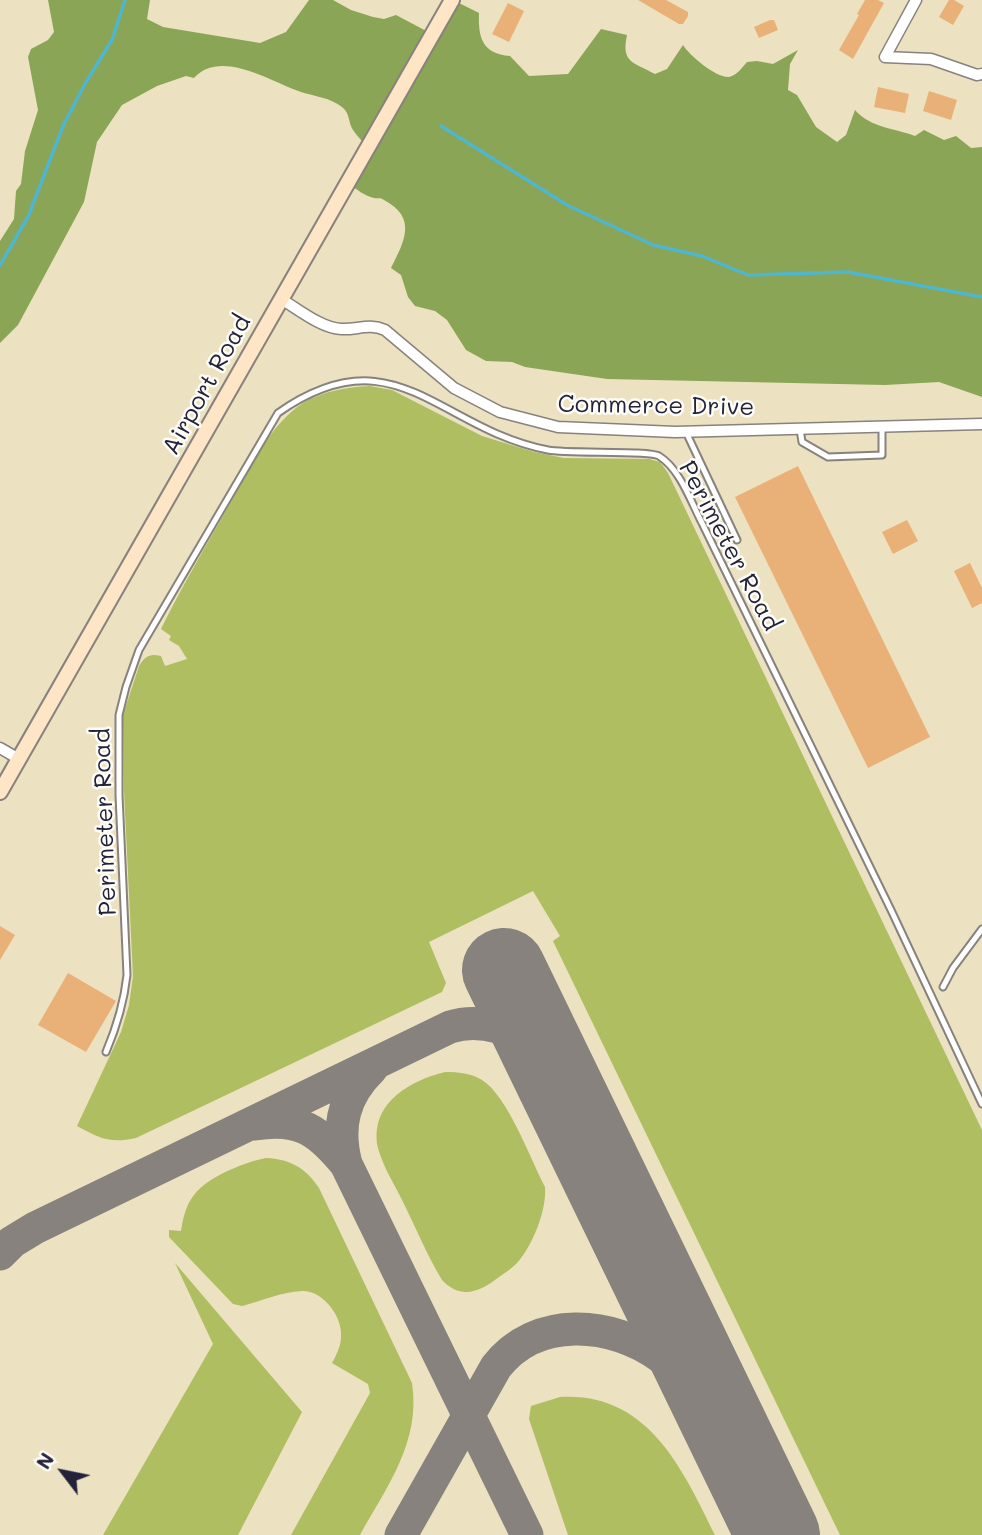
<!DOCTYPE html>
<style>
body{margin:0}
#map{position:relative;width:982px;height:1535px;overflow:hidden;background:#ece1c0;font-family:Mali,sans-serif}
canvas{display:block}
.north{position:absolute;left:28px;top:1437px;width:70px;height:70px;-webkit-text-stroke:5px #fdfcf7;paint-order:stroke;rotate:302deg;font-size:19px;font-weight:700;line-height:28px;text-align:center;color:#22223b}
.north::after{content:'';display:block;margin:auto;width:24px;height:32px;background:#22223b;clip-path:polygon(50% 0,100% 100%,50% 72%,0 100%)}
</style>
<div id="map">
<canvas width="982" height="1535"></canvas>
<div class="north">N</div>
</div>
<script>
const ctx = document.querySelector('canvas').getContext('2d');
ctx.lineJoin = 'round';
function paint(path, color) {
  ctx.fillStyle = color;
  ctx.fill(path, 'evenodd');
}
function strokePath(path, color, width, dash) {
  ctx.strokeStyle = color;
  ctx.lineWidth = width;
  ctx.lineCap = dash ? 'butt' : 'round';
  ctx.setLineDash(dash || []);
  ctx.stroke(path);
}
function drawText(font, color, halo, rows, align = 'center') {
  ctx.font = font + ' Mali,sans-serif';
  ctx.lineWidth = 5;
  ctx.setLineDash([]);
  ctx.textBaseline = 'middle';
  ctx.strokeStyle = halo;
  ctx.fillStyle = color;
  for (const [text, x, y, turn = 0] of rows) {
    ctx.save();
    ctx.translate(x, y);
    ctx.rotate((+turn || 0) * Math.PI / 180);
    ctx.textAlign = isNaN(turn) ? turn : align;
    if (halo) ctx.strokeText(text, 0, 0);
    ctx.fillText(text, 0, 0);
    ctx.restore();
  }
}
const green = new Path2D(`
 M370,386L392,390L482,436L534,452L564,458L649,459L660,462L668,473L982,1130V1535H840L553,941L560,936L533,891L429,942L446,983L442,992L136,1138C109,1144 100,1138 77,1126L121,1032L129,1005L133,976L124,791L123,715L139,666C145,656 150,653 161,656L165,666L187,659L179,646L169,640L171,636L161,629C182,586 207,544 231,502C251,468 269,425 303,403C324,391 346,387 370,386Z
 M445,1072C458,1072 471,1073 482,1080C507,1095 531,1160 545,1187C547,1210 532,1247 517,1263C512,1268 505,1273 499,1277C480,1292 461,1300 442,1280C427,1255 416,1228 403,1202C395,1185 383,1167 378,1148C369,1104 409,1081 445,1072Z
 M266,1158C290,1159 306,1168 319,1188L412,1383C421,1442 387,1486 360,1535H291L370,1393L368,1384L332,1363C336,1356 341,1346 341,1337C343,1317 323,1290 302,1291C282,1292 261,1301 242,1306L233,1304L169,1237V1230L181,1231C183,1218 186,1205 194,1195C207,1177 245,1162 266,1158Z
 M175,1263L302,1412L238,1535H103L213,1344Z
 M560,1397C648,1392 682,1468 715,1535H568L529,1419L531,1406Z`);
const forest = new Path2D(`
 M48,0H150L147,19L163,27L260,43L286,32L309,0H333L351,10L373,17L384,19L396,15L432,34L453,0L479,13C478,37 482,54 510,56L529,76L568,74L601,29L627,35C621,63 633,62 655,74L667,69L683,45C689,55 716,78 729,77C737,75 742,68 747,62L757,61L773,64L798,50L790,64L788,90L797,95L816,127L837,142L846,135L855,110C871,128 894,128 915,136L924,130L944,140L956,136L971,148L982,147V397L939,382L885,385L607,379L525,367L512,362L486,361L466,350L447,320L435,311L415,306L408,297L401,275L391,268C404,242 418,218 384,200C379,197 380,199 374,198C365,196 356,189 349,184L368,147C363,142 357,136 353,130C348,122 350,113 342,107C331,98 314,96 301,92C273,83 221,48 194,78L186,76L157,86L122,105L97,142L84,202L18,325L0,343V241L14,219L16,191L21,184L25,151L38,110L28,57L31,49L48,40L54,32Z`);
const stream = new Path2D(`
 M441,126L567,205L653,245L702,256L748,275L848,272L982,297
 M0,265L28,217L63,126L86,82L112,40L125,0`);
const taxiway = new Path2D(`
 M372,1068C344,1095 336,1126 346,1164L527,1535
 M255,1124C300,1117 318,1130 346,1164
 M0,1254L12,1242L35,1228L450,1027C482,1017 516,1030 543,1049
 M401,1535L496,1367C536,1315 612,1321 661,1357C684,1374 702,1397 721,1418`);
const runway = new Path2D(`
 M504,970L778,1535`);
const building = new Path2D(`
 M638,0H666L688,12V16L683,24H679Z
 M865,0H878L884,3L853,59L839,50L859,15L857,14Z
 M949,0H954L964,6L953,25L939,17Z
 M508,3L524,11L509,42L492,34Z
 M770,20H774L778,30L759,38L754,27Z
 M878,87L909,94L905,113L874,107Z
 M929,91L957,100L951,120L923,111Z
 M798,466L930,737L868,768L735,497Z
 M907,520L918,541L893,554L882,532Z
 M970,563L982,588V603L972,608L954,571Z
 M0,926L15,935L0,960Z
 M68,973L116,1001L86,1052L38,1025Z`);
const service = new Path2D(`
 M800,429L802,442L828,457L882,455V426
 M686,432L737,540
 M943,987L953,968L982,929
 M106,1052C117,1026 124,1003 127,975L119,795V715L126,687L139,650L278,413C395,331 438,429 548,450C568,454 650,450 659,456C680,469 691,502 702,523L891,910L982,1104`);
const minor = new Path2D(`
 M916,0L885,57L931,59L977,75L982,74
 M281,299C298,309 321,328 341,329C357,330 369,323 385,330L454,388L500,412L558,427L675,432L982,424
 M0,748L19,759`);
const secondary = new Path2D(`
 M0,792L452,0`);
const streetNames = [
 ["Airport Road",207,385,-61],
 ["Commerce Drive",656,406,1],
 ["Perimeter Road",729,546,62],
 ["Perimeter Road",105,822,-92]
];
paint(green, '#aebe60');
paint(forest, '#8aa556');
strokePath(stream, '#4fb6cd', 3.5);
strokePath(taxiway, '#87827e', 33);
strokePath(runway, '#87827e', 84);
paint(building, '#e9b177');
strokePath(service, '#87827e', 9);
strokePath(minor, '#87827e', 13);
strokePath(secondary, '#87827e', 18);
strokePath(service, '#fff', 5);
strokePath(minor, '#fff', 10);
strokePath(secondary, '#fde5c5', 14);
drawText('24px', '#22223b', '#fdfcf7', streetNames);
</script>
